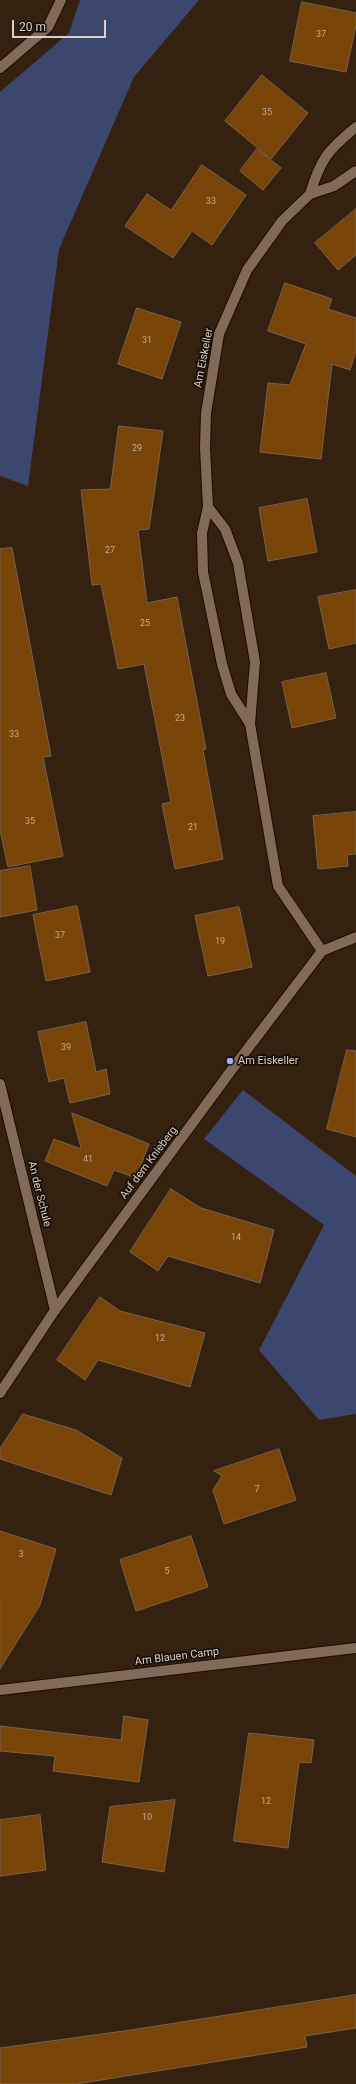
<!DOCTYPE html>
<style>
body{margin:0}
#map{position:relative;width:356px;height:2084px;overflow:hidden;background:#342110;font-family:Roboto,sans-serif}
canvas{display:block}
.scale{position:absolute;left:12px;top:20px;width:94px;height:18px;box-sizing:border-box;border:2px solid #dccfc5;border-top:0;padding-left:5px;font-size:12px;line-height:14px;white-space:nowrap;color:#dccfc5;-webkit-text-stroke:3px #150d06;paint-order:stroke}
</style>
<div id="map">
<canvas width="356" height="2084"></canvas>
<div class="scale">20 m</div>
</div>
<script>
const ctx = document.querySelector('canvas').getContext('2d');
ctx.lineJoin = 'round';
function paint(path, color) {
  ctx.fillStyle = color;
  ctx.fill(path, 'evenodd');
}
function strokePath(path, color, width, dash) {
  ctx.strokeStyle = color;
  ctx.lineWidth = width;
  ctx.lineCap = dash ? 'butt' : 'round';
  ctx.setLineDash(dash || []);
  ctx.stroke(path);
}
function drawText(font, color, halo, rows, align = 'center') {
  ctx.font = font + ' Roboto,sans-serif';
  ctx.lineWidth = 3.5;
  ctx.setLineDash([]);
  ctx.textBaseline = 'middle';
  ctx.strokeStyle = halo;
  ctx.fillStyle = color;
  for (const [text, x, y, turn = 0] of rows) {
    ctx.save();
    ctx.translate(x, y);
    ctx.rotate((+turn || 0) * Math.PI / 180);
    ctx.textAlign = isNaN(turn) ? turn : align;
    if (halo) ctx.strokeText(text, 0, 0);
    ctx.fillText(text, 0, 0);
    ctx.restore();
  }
}
const green = new Path2D(`
 M80,0H199L134,77L59,249L28,486L0,476V92L69,33Z
 M243,1090L356,1176V1414L319,1420L259,1350L324,1225L204,1139Z`);
const building = new Path2D(`
 M302,2L356,13V25L346,72L290,61Z
 M262,75L308,113L271,159L225,121Z
 M257,149L281,168L263,190L240,171Z
 M202,165L246,195L212,245L192,231L173,258L125,226L147,194L171,210Z
 M356,209V255L338,270L315,243Z
 M285,283L332,299L328,309L356,318V351L350,370L332,364L321,459L260,452L268,383L290,385L306,344L268,331Z
 M137,308L181,322L162,379L118,364Z
 M119,426L163,431L149,529L138,530L147,603L177,597L206,749L203,750L223,859L175,869L162,804L171,802L144,664L118,669L101,584L92,585L81,490L110,489Z
 M307,499L317,552L268,561L259,508Z
 M12,548L51,756L43,757L63,856L8,867L0,830V549Z
 M356,590V643L329,649L318,597Z
 M326,673L336,718L292,728L282,682Z
 M356,812V854L347,855L348,866L318,869L313,816Z
 M30,866L37,910L0,917V871Z
 M77,906L90,972L46,981L33,915Z
 M239,907L252,967L208,976L195,916Z
 M86,1022L96,1072L106,1069L110,1094L70,1103L64,1078L49,1082L38,1032Z
 M347,1050L356,1051V1137L327,1129Z
 M72,1113L149,1144L136,1178L114,1170L107,1186L45,1161L54,1139L81,1149Z
 M171,1189L201,1208L274,1230L260,1283L168,1256L158,1271L130,1252Z
 M100,1297L120,1311L205,1333L190,1387L98,1360L85,1380L57,1360Z
 M23,1414L76,1430L122,1458L111,1495L0,1459V1449Z
 M279,1449L296,1500L224,1524L213,1490L222,1476L214,1471Z
 M0,1531L56,1549L40,1605L0,1669Z
 M191,1536L208,1587L136,1611L120,1560Z
 M124,1716L148,1720L139,1782L53,1771L55,1756L0,1751V1726L121,1740Z
 M249,1733L314,1740L311,1763L299,1762L288,1848L234,1841Z
 M175,1800L164,1872L102,1862L110,1807Z
 M40,1815L46,1870L0,1876V1820Z
 M356,1995V2028L305,2036L307,2047L76,2084H0V2048L131,2030Z`);
const service = new Path2D(`
 M55,1310L233,1068L322,951`);
const minor = new Path2D(`
 M0,68L48,27L61,0
 M310,194C321,158 328,150 356,127
 M208,507L225,529L238,563L255,662L250,724L278,886L322,951L356,937
 M250,724L231,694L222,664L203,572L202,533L208,507L205,448L206,413L219,334L247,270L282,221L310,194L334,186L356,171
 M0,1084L55,1310L0,1393
 M0,1690L356,1648`);
const markers = [
 [230,1061,4,"#9db4fd"]
];
const numberNames = [
 ["37",321,35],
 ["35",267,113],
 ["33",211,202],
 ["31",147,341],
 ["29",137,449],
 ["27",110,551],
 ["25",145,624],
 ["23",180,719],
 ["33",14,735],
 ["35",30,822],
 ["21",193,828],
 ["37",60,936],
 ["19",220,942],
 ["39",66,1048],
 ["41",88,1160],
 ["14",236,1238],
 ["12",160,1339],
 ["7",257,1490],
 ["3",21,1555],
 ["5",167,1572],
 ["12",266,1802],
 ["10",147,1818]
];
const streetNames = [
 ["Am Eiskeller",204,358,-79],
 ["Auf dem Knieberg",149,1163,-53],
 ["An der Schule",39,1194,76],
 ["Am Blauen Camp",177,1657,-7]
];
const poiNames = [
 ["Am Eiskeller",238,1061]
];
paint(green, '#3b476f');
paint(building, '#784407');
strokePath(building, '#796350', 1);
strokePath(service, '#1b0a00', 12);
strokePath(minor, '#1b0a00', 12);
strokePath(service, '#816b58', 10);
strokePath(minor, '#816b58', 10);
for (const [x, y, r, color] of markers) {
  const dot = new Path2D();
  dot.arc(x, y, r, 0, 2 * Math.PI);
  ctx.fillStyle = color;
  ctx.fill(dot);
  strokePath(dot, '#150d06', 1.5);
}
drawText('9px', '#c3ac96', null, numberNames);
drawText('11px', '#dccfc5', '#150d06', streetNames);
drawText('11px', '#dccfc5', '#150d06', poiNames, 'left');
</script>
